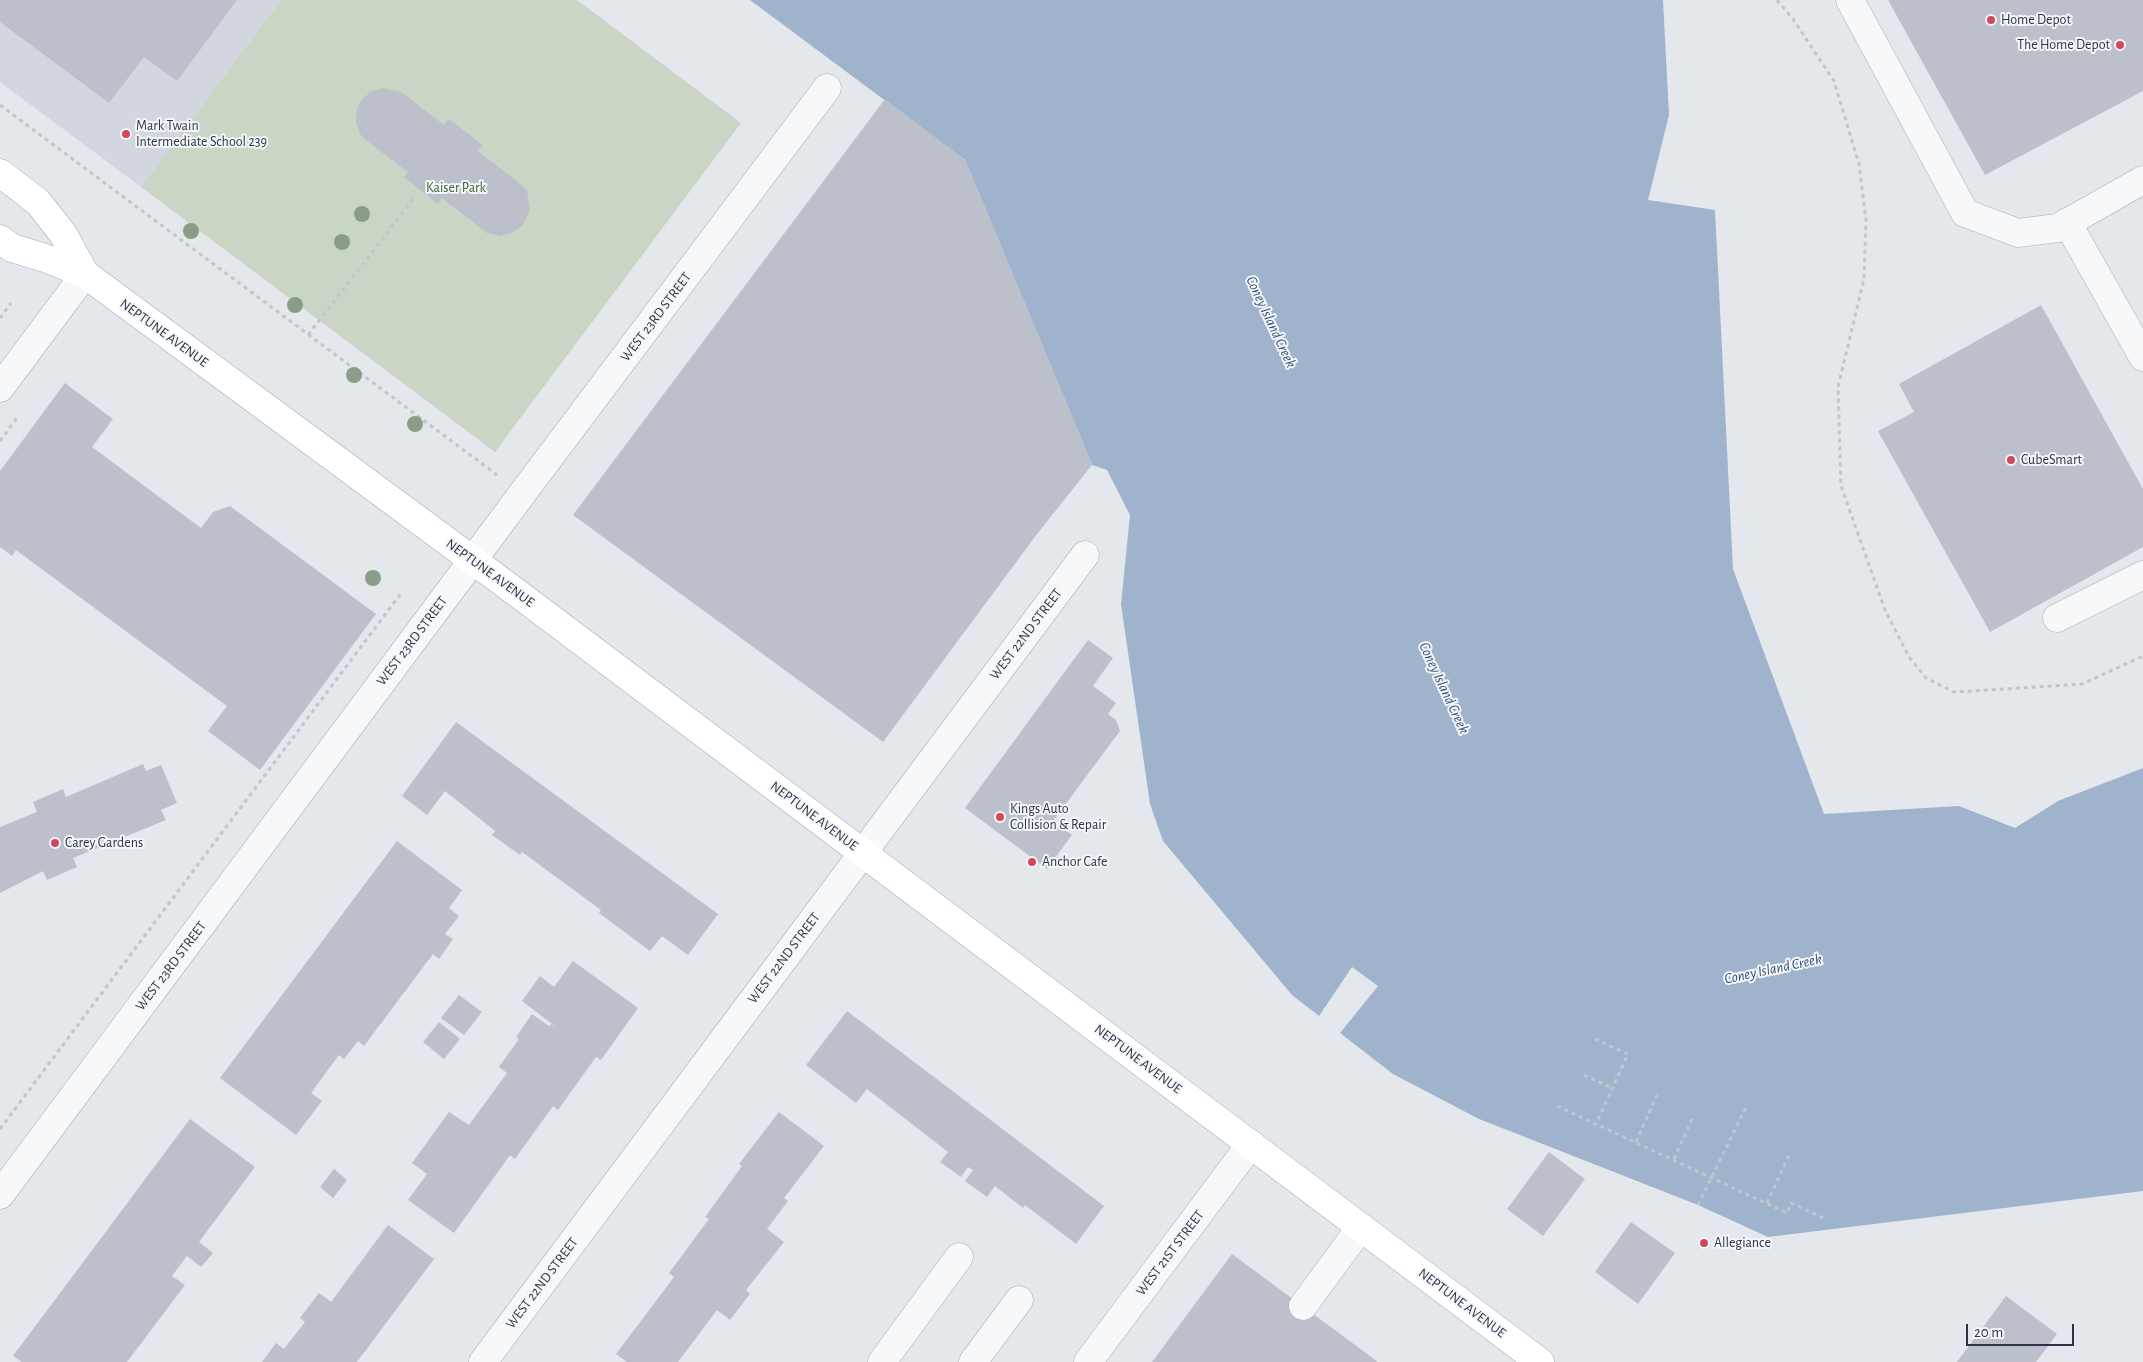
<!DOCTYPE html>
<style>
body{margin:0}
#map{position:relative;width:2143px;height:1362px;overflow:hidden;background:#e4e7ec;font-family:"Alegreya Sans",sans-serif}
canvas{display:block}
.scale{position:absolute;left:1966px;top:1324px;width:108px;height:22px;box-sizing:border-box;border:2px solid #2b3445;border-top:0;padding-left:6px;font-size:15px;line-height:18px;white-space:nowrap;color:#2b3445;-webkit-text-stroke:4px #f4f6f9;paint-order:stroke}
</style>
<div id="map">
<canvas width="2143" height="1362"></canvas>
<div class="scale">20 m</div>
</div>
<script>
const ctx = document.querySelector('canvas').getContext('2d');
ctx.lineJoin = 'round';
function paint(path, color) {
  ctx.fillStyle = color;
  ctx.fill(path, 'evenodd');
}
function strokePath(path, color, width, dash) {
  ctx.strokeStyle = color;
  ctx.lineWidth = width;
  ctx.lineCap = dash ? 'butt' : 'round';
  ctx.setLineDash(dash || []);
  ctx.stroke(path);
}
function drawText(font, color, halo, rows, align = 'center') {
  ctx.font = font + ' "Alegreya Sans",sans-serif';
  ctx.lineWidth = 4;
  ctx.setLineDash([]);
  ctx.textBaseline = 'middle';
  ctx.strokeStyle = halo;
  ctx.fillStyle = color;
  for (const [text, x, y, turn = 0] of rows) {
    ctx.save();
    ctx.translate(x, y);
    ctx.rotate((+turn || 0) * Math.PI / 180);
    ctx.textAlign = isNaN(turn) ? turn : align;
    if (halo) ctx.strokeText(text, 0, 0);
    ctx.fillText(text, 0, 0);
    ctx.restore();
  }
}
const built = new Path2D(`
 M0,0H281L141,187L0,82Z`);
const green = new Path2D(`
 M281,0H577L741,123L495,452L141,187Z`);
const water = new Path2D(`
 M750,0H1663L1669,115L1648,200L1715,210L1733,569L1824,814L1959,806L2015,828L2058,801L2143,768V1191L1768,1237L1698,1205L1479,1119L1393,1074L1340,1033L1378,986L1352,967L1319,1016L1292,995L1163,841L1150,804L1121,604L1130,515L1107,470L1092,465L965,160Z`);
const building = new Path2D(`
 M0,0H237L177,81L144,57L109,103L0,22Z
 M1888,0H2143V91L1985,175Z
 M382,88L401,92L444,125L449,119L483,145L478,151L523,186L527,191L530,210L523,225L513,232L506,234L500,236L487,233L442,198L438,204L404,177L408,172L367,141L360,134L356,122L357,109L361,101L370,92Z
 M885,99L965,160L1092,465L1037,534L883,742L573,515Z
 M2041,305L2143,489V547L1990,632L1878,431L1914,412L1899,384Z
 M65,383L113,419L92,447L201,528L213,512L230,506L376,614L260,770L208,731L227,706L16,550L12,556L0,547V471Z
 M1088,640L1113,658L1093,686L1116,703L1108,714L1116,720L1120,731L1053,821L1072,835L1047,869L965,808Z
 M456,722L718,914L688,955L662,936L650,951L599,913L601,910L522,852L520,855L492,835L495,831L445,791L427,815L402,796Z
 M143,764L146,771L161,765L177,803L161,810L166,820L73,858L77,867L47,880L43,871L0,893V827L37,812L33,802L63,789L66,797Z
 M397,841L462,890L449,908L459,916L445,934L453,939L439,959L433,954L364,1046L358,1041L344,1059L339,1055L311,1093L322,1101L296,1135L220,1078Z
 M573,961L638,1008L601,1060L596,1057L558,1110L553,1106L515,1159L510,1155L454,1233L408,1200L427,1174L412,1163L449,1112L469,1125L507,1073L499,1067L519,1039L516,1037L532,1014L549,1026L551,1024L556,1027L522,1001L540,976L554,987Z
 M459,995L482,1012L464,1035L441,1018Z
 M847,1011L1104,1206L1076,1244L1025,1205L1023,1208L995,1186L987,1197L965,1181L973,1170L968,1167L961,1177L940,1162L948,1152L867,1089L856,1103L806,1065Z
 M439,1022L460,1039L444,1059L423,1042Z
 M779,1112L824,1146L784,1198L788,1201L767,1229L784,1242L746,1290L750,1294L730,1320L717,1310L678,1362H627L616,1354L674,1277L669,1273L709,1219L705,1217L742,1166L739,1164Z
 M190,1119L255,1167L199,1242L213,1253L201,1267L187,1256L172,1276L185,1285L127,1362H22L13,1356Z
 M1549,1152L1585,1179L1543,1236L1507,1209Z
 M334,1169L347,1180L333,1198L320,1187Z
 M1631,1222L1675,1253L1638,1304L1595,1272Z
 M388,1225L434,1259L357,1362H262L276,1343L284,1349L305,1322L300,1318L319,1293L331,1302Z
 M1232,1254L1378,1362H1152Z
 M2006,1296L2057,1334L2036,1362H1957Z`);
const path = new Path2D(`
 M1777,0L1793,19L1834,81L1859,164L1866,220L1864,279L1838,387L1841,486L1885,610L1909,657L1926,678L1954,692L2082,684L2143,656
 M0,105L497,475
 M0,318L11,303
 M308,335L414,198
 M0,441L19,415
 M1595,1039L1628,1054L1596,1124
 M1584,1075L1612,1088
 M1557,1106L1787,1213L1791,1203L1826,1219
 M0,1129L402,592
 M1636,1142L1657,1095
 M1674,1159L1692,1119
 M1767,1203L1789,1155
 M1698,1205L1746,1107`);
const minor = new Path2D(`
 M1850,0L1965,213L2018,233L2058,228L2143,180
 M2067,222L2143,357
 M0,388L85,274
 M2057,618L2143,575
 M0,1195L522,494L827,88
 M1303,1306L1361,1227
 M483,1362L1085,555
 M882,1362L959,1257
 M973,1362L1019,1300
 M1088,1362L1251,1144`);
const major = new Path2D(`
 M0,173L38,202L63,234L85,274
 M0,239L12,248L45,258L85,274L505,584L1540,1362`);
const trees = [
 [362,214],
 [191,231],
 [342,242],
 [295,305],
 [354,375],
 [415,424],
 [373,578]
];
const markers = [
 [1991,20,5,"#d1495b"],
 [2120,45,5,"#d1495b"],
 [126,134,5,"#d1495b"],
 [2011,460,5,"#d1495b"],
 [1000,817,5,"#d1495b"],
 [55,843,5,"#d1495b"],
 [1032,862,5,"#d1495b"],
 [1704,1243,5,"#d1495b"]
];
const poiNames = [
 ["Home Depot",2001,20],
 ["The Home Depot",2110,45,"right"],
 ["Mark Twain",136,126],
 ["Intermediate School 239",136,142],
 ["CubeSmart",2021,460],
 ["Kings Auto",1010,809],
 ["Collision & Repair",1010,825],
 ["Carey Gardens",65,843],
 ["Anchor Cafe",1042,862],
 ["Allegiance",1714,1243]
];
const parkNames = [
 ["Kaiser Park",456,188]
];
const streetNames = [
 ["WEST 23RD STREET",656,317,-53],
 ["NEPTUNE AVENUE",164,333,36],
 ["NEPTUNE AVENUE",490,573,36],
 ["WEST 22ND STREET",1026,634,-53],
 ["WEST 23RD STREET",412,641,-53],
 ["NEPTUNE AVENUE",814,816,37],
 ["WEST 22ND STREET",784,958,-53],
 ["WEST 23RD STREET",171,966,-53],
 ["NEPTUNE AVENUE",1138,1059,37],
 ["WEST 21ST STREET",1170,1253,-53],
 ["WEST 22ND STREET",542,1283,-53],
 ["NEPTUNE AVENUE",1462,1303,37]
];
const waterNames = [
 ["Coney Island Creek",1271,322,65],
 ["Coney Island Creek",1444,688,65],
 ["Coney Island Creek",1773,969,-12]
];
paint(built, '#d2d6de');
paint(green, '#c9d6c5');
paint(water, '#9fb4cc');
paint(building, '#bbc0ca');
strokePath(minor, '#a9aeb7', 29);
strokePath(major, '#a3abb8', 29);
strokePath(path, '#c2c5cb', 3, [4, 4]);
strokePath(minor, '#f7f8fa', 28);
strokePath(major, '#fff', 28);
ctx.fillStyle = '#899d89';
for (const [x, y] of trees) {
  ctx.beginPath();
  ctx.arc(x, y, 8, 0, 2 * Math.PI);
  ctx.fill();
}
for (const [x, y, r, color] of markers) {
  const dot = new Path2D();
  dot.arc(x, y, r, 0, 2 * Math.PI);
  ctx.fillStyle = color;
  ctx.fill(dot);
  strokePath(dot, '#f4f6f9', 2);
}
drawText('14px', '#2b3445', '#f4f6f9', poiNames, 'left');
drawText('14px', '#3f6138', '#f4f6f9', parkNames);
drawText('14px', '#2b3445', '#f4f6f9', streetNames);
drawText('italic 15px', '#34527a', '#f4f6f9', waterNames);
</script>
